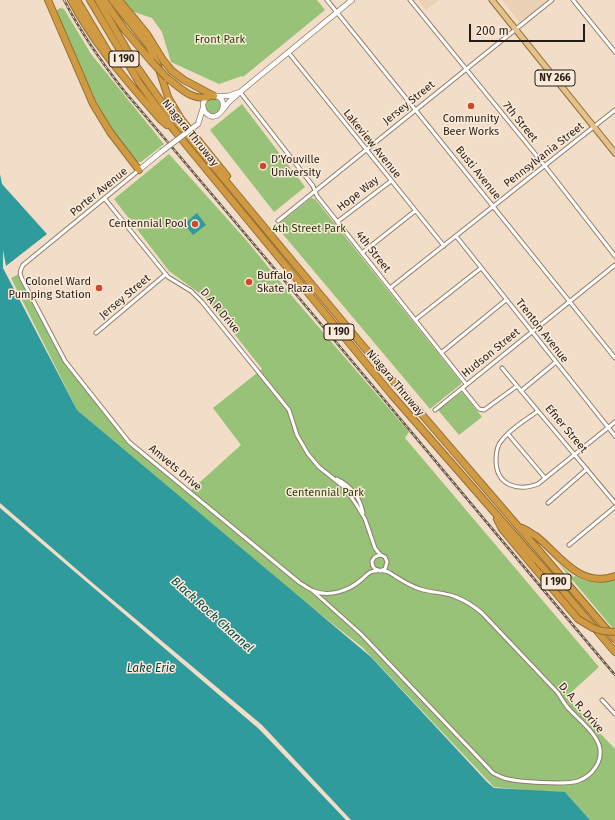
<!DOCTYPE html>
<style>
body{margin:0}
#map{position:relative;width:615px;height:820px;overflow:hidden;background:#f2ddc8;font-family:"Fira Sans",sans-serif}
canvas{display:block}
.scale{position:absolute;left:469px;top:24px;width:116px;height:18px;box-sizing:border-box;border:2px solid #251d15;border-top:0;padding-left:5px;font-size:12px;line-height:14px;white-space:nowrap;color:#251d15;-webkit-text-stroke:3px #fcebda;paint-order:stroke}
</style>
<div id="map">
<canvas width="615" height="820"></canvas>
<div class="scale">200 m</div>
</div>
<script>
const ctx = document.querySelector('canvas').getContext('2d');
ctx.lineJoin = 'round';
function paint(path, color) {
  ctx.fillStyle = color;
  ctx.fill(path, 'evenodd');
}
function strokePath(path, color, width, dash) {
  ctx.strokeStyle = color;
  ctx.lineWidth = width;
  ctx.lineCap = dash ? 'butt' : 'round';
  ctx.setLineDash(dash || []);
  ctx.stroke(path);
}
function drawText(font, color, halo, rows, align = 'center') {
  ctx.font = font + ' "Fira Sans",sans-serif';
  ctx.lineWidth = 3;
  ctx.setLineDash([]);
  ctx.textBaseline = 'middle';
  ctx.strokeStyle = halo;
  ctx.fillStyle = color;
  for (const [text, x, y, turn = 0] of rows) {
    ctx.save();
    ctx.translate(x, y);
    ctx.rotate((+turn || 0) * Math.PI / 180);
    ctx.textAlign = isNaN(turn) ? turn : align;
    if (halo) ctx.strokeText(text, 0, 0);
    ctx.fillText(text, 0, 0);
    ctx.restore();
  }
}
const built = new Path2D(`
 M418,0H439L426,10Z
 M502,0H549L520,23Z`);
const green = new Path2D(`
 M124,0H317L325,10L243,77L242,76L219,84L171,62L162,32L152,18L134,12Z
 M60,8L64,9L91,54L164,144L141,162H137C121,142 105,120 94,97C80,70 69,41 57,12V10Z
 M205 106a8 8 0 1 1 16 0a8 8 0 1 1-16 0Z
 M242,104L305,187L274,212L210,130Z
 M169,154L247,241L291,295L409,432L405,438L599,667L566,697L615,749V820H590L567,794L494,787L362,647L292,592L77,410L11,278L19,274L65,361L129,442L189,492L241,445L213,408L262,369L206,298L169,271L114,199Z
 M311,198L315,199L461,382V384L430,409L276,226Z
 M462,392L482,417L459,435L438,410Z
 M559,564L574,577L575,576C588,583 601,583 615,580V631Z`);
const water = new Path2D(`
 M0,174L2,184L47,234L6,266L3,250V268L77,410L371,657L487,782L494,788L565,792L590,820H0Z
 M197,213L206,225L193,235L184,224Z`);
const pier = new Path2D(`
 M0,503L89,580L262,725L351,820H346L259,729L0,508Z`);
const street = new Path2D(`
 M327,0L615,358
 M410,0L545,166L615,256
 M573,0L615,52
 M288,52L444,246
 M240,92L313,186L317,196L466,384
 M139,170L23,265C20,271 19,273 22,279L65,361L129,442L300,583C304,585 309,589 314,591C330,597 348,591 361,580C367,575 370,570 377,571
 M105,199L168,277L191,291L202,302L289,410L297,435L308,454L319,467L344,487L356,504L365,519L375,548L378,552L381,555
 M278,221L552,0
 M337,222L391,181
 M456,236L615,436
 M362,253L415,211
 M390,288L615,110
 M415,320L481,268
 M96,333L166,274
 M441,353L506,300
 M502,368L615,503
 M462,388L479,409L484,410L517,386
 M521,391L556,362
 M435,410L615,265
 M538,411C527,419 510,429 502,440C497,445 496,453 496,460C496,485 517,492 538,484L615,422
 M508,434L545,478
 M337,479C351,486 360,497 363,513
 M548,503L587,469
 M569,545L615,507
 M313,591L361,634L493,773C497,775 500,777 504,778C517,782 566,785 578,781C592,776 604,761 599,745C595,732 577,718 568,708C564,703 561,698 558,693L482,613C474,606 466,601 456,597C444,592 432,593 420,589C408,585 400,579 390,573C383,568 372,574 372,561C375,555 380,554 385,557L387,562L385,569L380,571
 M602,700L615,714`);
const secondary = new Path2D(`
 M218,96H228L240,92
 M222,110C228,94 206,90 203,104C203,107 204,111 206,113C216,123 223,109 228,103C232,99 236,96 240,92L352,0
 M198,124L203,108
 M139,170L161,152`);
const primary = new Path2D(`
 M492,0L615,153`);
const highway = new Path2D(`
 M48,0L93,104L110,132L139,170
 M71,0C94,45 127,81 160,119L167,125
 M77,0L114,62
 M90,0L140,84L174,130L392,395L558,585L615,652
 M98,0L137,67L170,114L363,346L615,639
 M104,0L124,29L151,61
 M112,0L148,45L157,63L168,97L181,119L227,176
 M119,0L147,34L163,60L172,71L184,80L214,96
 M167,78C180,87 191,101 208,97
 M497,519L502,529L532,565
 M522,528C527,530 531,533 536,536C559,554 579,589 615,576`);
const rail = new Path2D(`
 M64,0C81,33 102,63 125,92C290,285 451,481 615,675`);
const secondaryBridge = new Path2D(`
 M161,152L198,124`);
const highwayBridge = new Path2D(`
 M151,61L167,78
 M532,565L578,619L593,628L602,631L615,632`);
const markers = [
 [471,106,4,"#d1452c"],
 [263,166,4,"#d1452c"],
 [195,224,4,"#d1452c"],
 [249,282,4,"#d1452c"],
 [99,288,4,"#d1452c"]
];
const shields = [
 [124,59,30],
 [555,78,40],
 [339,332,30],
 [556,582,30]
];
const shieldNames = [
 ["I 190",124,59],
 ["NY 266",555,78],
 ["I 190",339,332],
 ["I 190",556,582]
];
const parkNames = [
 ["Front Park",220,40],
 ["4th Street Park",309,229],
 ["Centennial Park",325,493]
];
const streetNames = [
 ["Jersey Street",409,103,-39],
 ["7th Street",520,122,51],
 ["Niagara Thruway",190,133,51],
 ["Lakeview Avenue",372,144,51],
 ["Pennsylvania Street",544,155,-38],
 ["Busti Avenue",478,173,51],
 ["Porter Avenue",99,192,-39],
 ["Hope Way",358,194,-38],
 ["4th Street",373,252,52],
 ["Jersey Street",125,297,-40],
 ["D A R Drive",220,311,50],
 ["Trenton Avenue",542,331,52],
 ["Hudson Street",491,353,-39],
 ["Niagara Thruway",395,383,50],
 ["Efner Street",566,429,50],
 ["Amvets Drive",175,468,40],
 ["D. A. R. Drive",581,708,49]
];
const poiNames = [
 ["Community",471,119,"center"],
 ["Beer Works",471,132,"center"],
 ["D'Youville",271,160],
 ["University",271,173],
 ["Centennial Pool",187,224,"right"],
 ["Buffalo",257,276],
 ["Skate Plaza",257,289],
 ["Colonel Ward",91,282,"right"],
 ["Pumping Station",91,295,"right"]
];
const waterNames = [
 ["Black Rock Channel",212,615,42],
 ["Lake Erie",151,669]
];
paint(built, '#ebd1b6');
paint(green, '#97c277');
paint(water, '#2f9b9c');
paint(pier, '#f2ddc8');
strokePath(street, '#8f7c69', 5);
strokePath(secondary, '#8f7c69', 6);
strokePath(primary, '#946e33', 7);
strokePath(highway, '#946e33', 8);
strokePath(street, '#fff', 3);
strokePath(secondary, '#fff', 4.5);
strokePath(primary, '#e3c28e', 5);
strokePath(highway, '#d09a43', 6);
strokePath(rail, '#66594d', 2.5);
strokePath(rail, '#fcebda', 1, [3]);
strokePath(secondaryBridge, '#8f7c69', 6, []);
strokePath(highwayBridge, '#946e33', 8, []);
strokePath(secondaryBridge, '#fff', 4.5);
strokePath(highwayBridge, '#d09a43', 6);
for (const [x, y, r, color] of markers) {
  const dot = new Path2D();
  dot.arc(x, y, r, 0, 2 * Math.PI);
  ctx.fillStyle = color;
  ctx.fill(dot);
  strokePath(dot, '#fcebda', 1.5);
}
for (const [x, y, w] of shields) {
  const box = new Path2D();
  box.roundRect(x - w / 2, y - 8, w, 16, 3);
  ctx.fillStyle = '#fcebda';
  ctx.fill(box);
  strokePath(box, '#251d15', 1);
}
drawText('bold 10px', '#251d15', null, shieldNames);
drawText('11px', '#1e3a00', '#fcebda', parkNames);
drawText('11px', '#251d15', '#fcebda', streetNames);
drawText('11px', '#251d15', '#fcebda', poiNames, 'left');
drawText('italic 12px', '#004445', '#fcebda', waterNames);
</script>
